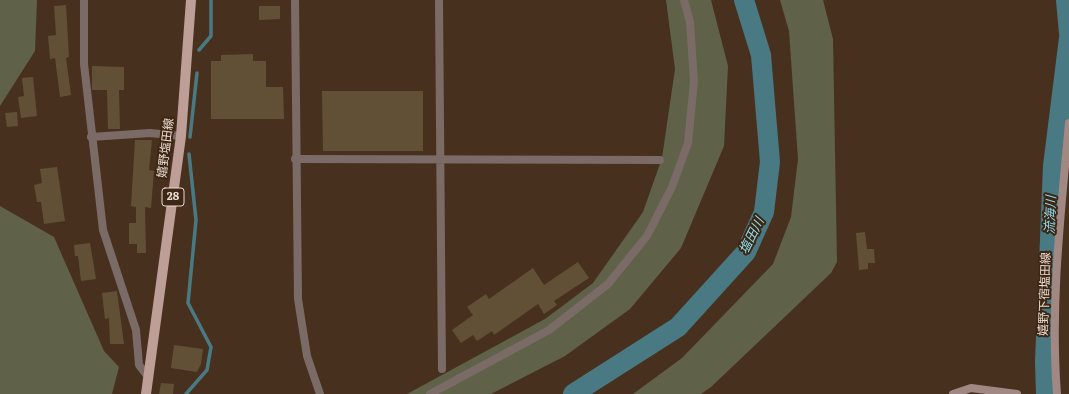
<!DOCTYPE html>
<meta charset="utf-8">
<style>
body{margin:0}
canvas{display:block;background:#48301e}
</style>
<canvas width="1069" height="394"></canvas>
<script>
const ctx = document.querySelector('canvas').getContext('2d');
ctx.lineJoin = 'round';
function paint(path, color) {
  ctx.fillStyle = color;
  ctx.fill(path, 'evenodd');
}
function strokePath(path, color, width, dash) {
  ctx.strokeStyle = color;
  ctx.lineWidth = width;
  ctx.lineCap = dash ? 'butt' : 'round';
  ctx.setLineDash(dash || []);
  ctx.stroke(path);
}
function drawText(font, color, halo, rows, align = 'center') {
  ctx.font = font + ' Literata,"Noto Sans JP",serif';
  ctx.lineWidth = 4;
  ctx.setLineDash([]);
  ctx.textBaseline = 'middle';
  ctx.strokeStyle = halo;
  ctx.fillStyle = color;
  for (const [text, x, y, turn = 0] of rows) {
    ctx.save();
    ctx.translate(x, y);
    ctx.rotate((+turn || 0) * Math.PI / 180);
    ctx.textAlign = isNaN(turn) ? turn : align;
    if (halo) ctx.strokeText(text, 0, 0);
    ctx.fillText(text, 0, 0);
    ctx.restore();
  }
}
const green = new Path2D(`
 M0,0H37L35,51L0,106Z
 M666,0H711L728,66L724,146L681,248L630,309L565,356L491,394H407L545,319L593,283L643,212L662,158L675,69Z
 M780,0H823L833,39L837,262L831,273L711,387L701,394H633L682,358L773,264L791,217L798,159L789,31Z
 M0,206L54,237L104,351L119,367L112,394H0Z`);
const stream = new Path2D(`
 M199,50L211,36V0
 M190,137L197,73
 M186,394L207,370L211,347L188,303L196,220L189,154`);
const river = new Path2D(`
 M1066,0L1069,33
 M1046,393L1045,362L1053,166L1069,38
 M573,394L678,327L746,252L764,212L770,162L761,55L744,0`);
const building = new Path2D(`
 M66,5L69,57L66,58L71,95L60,97L55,58L50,59L48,36L56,35L54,6Z
 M259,6H280V19L259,20Z
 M253,54V61H266V87H283L284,119H211V61H221V55Z
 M92,66L124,67V90H119L120,129H108L107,90H92Z
 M33,77L37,116L21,118L18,97L24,96L22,78Z
 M322,91H423V151H323Z
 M17,112L18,126L7,127L5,113Z
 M135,140H152L149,170L154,171L151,208L145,207L146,253H137V244H129V223H136V207L131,206Z
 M57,167L65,221L44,224L41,202H37L34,185L42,183L40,169Z
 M865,232L867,249H874L875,263H868V269L859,270L856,233Z
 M90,243L96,279L81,281L78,256H75L74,245Z
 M578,262L589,278L554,301L557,305L544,314L538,304L494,335L492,331L477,341L473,335L461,343L452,330L473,315L467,307L486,294L489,299L533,268L544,285Z
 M117,291L124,344H110L109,318L105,319L102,293Z
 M174,345L203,349L201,364L197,372L171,368Z
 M161,383L174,384L173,394H159Z`);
const minor = new Path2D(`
 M84,0V64L103,230L136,330L139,365L149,378
 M439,0L442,369
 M91,137L150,133L181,136
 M295,159L660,160
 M430,394L549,330L608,284L647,236L672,187L688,143L694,81L690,22L684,0`);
const tertiary = new Path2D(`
 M295,0L298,299L307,356L320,394`);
const secondary = new Path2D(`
 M953,394L971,388L1017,394
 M1057,394C1050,304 1061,212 1069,123`);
const primary = new Path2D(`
 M146,394L181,136L191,0`);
const shields = [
 [173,197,22]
];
const shieldNames = [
 ["28",173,197]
];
const streetNames = [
 ["嬉野塩田線",166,148,-83],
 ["嬉野下宿塩田線",1045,294,-88]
];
const waterNames = [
 ["流海川",1051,215,-88],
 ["塩田川",752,236,-63]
];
paint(green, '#5f6149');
strokePath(stream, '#497a84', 3.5);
strokePath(river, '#497a84', 20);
paint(building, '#614f36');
strokePath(minor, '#7b6b67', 8);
strokePath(tertiary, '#7b6b67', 8);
strokePath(secondary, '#a18883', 8);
strokePath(primary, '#be9f97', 10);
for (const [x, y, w] of shields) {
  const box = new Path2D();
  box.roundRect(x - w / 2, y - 9, w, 18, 3);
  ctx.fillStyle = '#3d2614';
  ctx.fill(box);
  strokePath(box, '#eadbd0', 1);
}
drawText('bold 11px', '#eadbd0', null, shieldNames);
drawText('12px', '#eadbd0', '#3d2614', streetNames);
drawText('italic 13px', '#8bdff1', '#3d2614', waterNames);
</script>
